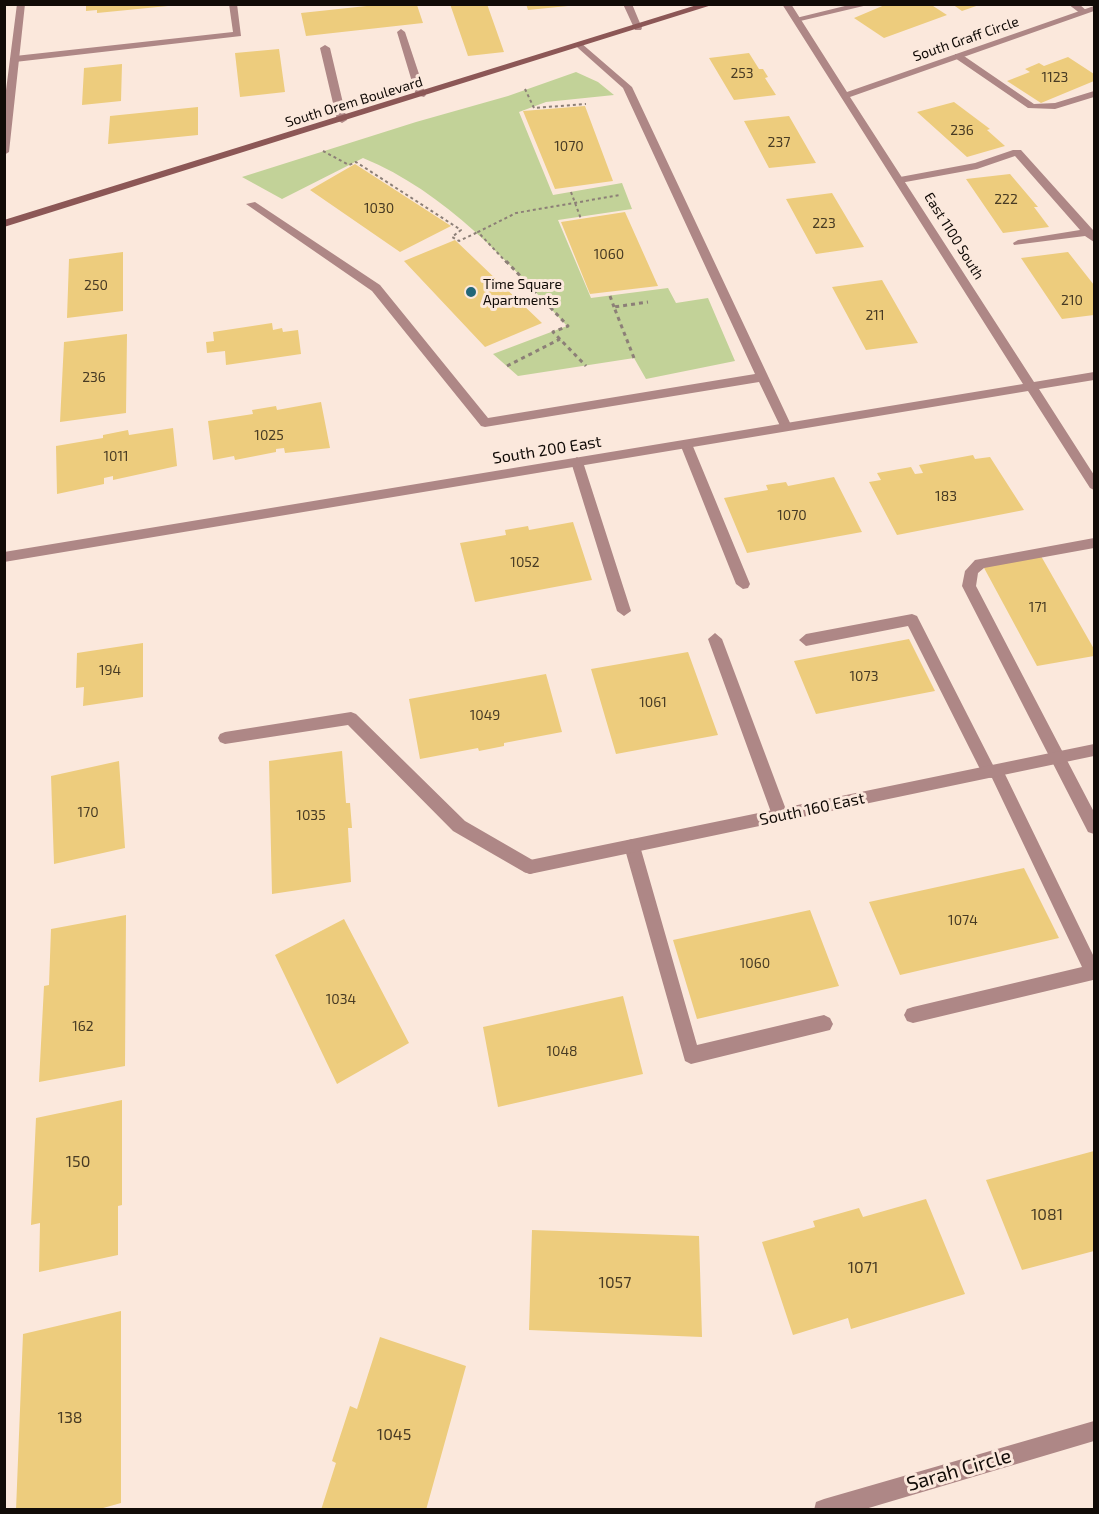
<!DOCTYPE html>
<style>
body{margin:0}
#map{position:relative;width:1099px;height:1514px;overflow:hidden;background:#fbe8dc;font-family:"Exo 2",sans-serif}
canvas{display:block}
.frame{position:absolute;inset:0;border:6px solid #110b07;pointer-events:none}
</style>
<div id="map">
<canvas width="1099" height="1514"></canvas>
<div class="frame"></div>
</div>
<script>
const context = document.querySelector('canvas').getContext('2d');
context.lineJoin = 'round';
function paint(path, color) { context.fillStyle = color; context.fill(path, 'evenodd'); }
function strokePath(path, color, width, dash) { context.strokeStyle = color; context.lineWidth = width; context.lineCap = dash ? 'butt' : 'round'; context.setLineDash(dash || []); context.stroke(path); }
function label(font, color, halo, rows, align = 'center') {
  context.font = font + ' "Exo 2",sans-serif'; context.lineWidth = 6; context.setLineDash([]); context.textBaseline = 'middle'; context.strokeStyle = halo; context.fillStyle = color; for (const [text, x, y, turn = 0] of rows) {
    context.save(); context.translate(x, y); context.rotate((+turn || 0) * Math.PI / 180); context.textAlign = isNaN(turn) ? turn : align; if (halo) context.strokeText(text, 0, 0); context.fillText(text, 0, 0); context.restore();
  }
}
paint(new Path2D(`
 M576,72l22,10 16,13 -68,7 -27,10 34,83 69,-12 10,26 -74,11 33,78 77,-10 8,15 32,-5 27,63 -89,18 -12,-21 -116,18 -25,-22 74,-28c-59,-64 -121,-134 -204,-168l-81,41 -40,-22 174,-55 92,-26z`), '#c2d298');
paint(new Path2D(`
 M86,4h82v2l-71,7v-3l-11,1z
 M450,4h37l17,48 -36,4z
 M526,4h42v2l-40,4z
 M887,4h43l17,11 -63,23 -30,-20z
 M952,4h27v1l-17,6z
 M376,5h41l6,18 -117,13 -5,-23z
 M279,49l6,43 -45,5 -5,-44z
 M749,53l10,16h4l5,8 -3,1 11,17 -42,5 -25,-42z
 M1068,57l26,17v7l-53,22 -34,-22 23,-9 -5,-3 14,-6 5,3z
 M122,64l-1,37 -39,4 2,-37z
 M954,102l36,27 -3,1 18,16 -38,11 -50,-45z
 M585,106l28,75 -58,8 -32,-78z
 M198,107v28l-90,9 2,-28z
 M789,116l27,47 -47,5 -25,-47z
 M355,164l96,62 -51,26 -90,-62z
 M1010,174l28,33h-4l15,20 -46,6 -37,-54z
 M832,193l32,54 -48,7 -30,-55z
 M625,212l33,74 -68,8 -29,-72z
 M455,240l87,83 -57,24 -81,-86z
 M123,252v59l-56,7 2,-59z
 M1068,252l26,33v30l-32,4 -41,-61z
 M882,280l36,63 -52,7 -34,-63z
 M272,323l1,7 9,-2 1,4 15,-2 3,24 -75,11 -1,-14 -18,2 -1,-11 8,-1 -1,-9z
 M127,334l-1,79 -66,9 4,-80z
 M321,402l9,46 -45,5 -1,-5 -8,1v3l-41,8 -1,-4 -21,4 -5,-39 45,-7 -1,-4 24,-4 1,4z
 M173,428l4,38 -64,14v-4l-9,2v6l-47,10 -1,-48 47,-8v-3l25,-5 1,5z
 M973,455l2,4 15,-2 34,53 -127,25 -28,-53 12,-2 -4,-7 34,-6 4,7 8,-1 -4,-8z
 M834,477l28,55 -115,21 -23,-55 44,-8 -2,-5 20,-3 2,4z
 M573,522l19,58 -117,22 -15,-59 46,-8 -1,-5 23,-4 1,4z
 M1041,556l53,93v7l-57,10 -54,-100z
 M909,639l26,52 -119,23 -22,-53z
 M143,643v54l-60,9 1,-19 -8,1 1,-35z
 M688,652l30,83 -102,19 -25,-85z
 M546,674l16,58 -58,11v3l-25,5 -1,-3 -58,11 -11,-60z
 M342,751l4,52h4l2,25h-4l3,54 -79,12 -3,-133z
 M119,761l6,87 -71,16 -3,-88z
 M1024,868l35,70 -159,37 -31,-73z
 M810,910l29,76 -142,33 -24,-79z
 M126,915l-1,151 -86,16 5,-96 5,-1 2,-56z
 M344,919l65,124 -72,41 -62,-129z
 M623,996l20,78 -145,33 -15,-80z
 M122,1100v105l-4,1v49l-79,17 1,-49 -9,2 5,-107z
 M1094,1151v100l-72,19 -36,-90z
 M926,1199l39,95 -114,35 -3,-11 -55,17 -31,-93 53,-15 -2,-6 46,-13 4,9z
 M532,1230l167,6 3,101 -173,-7z
 M121,1311v192l-25,7h-80l7,-176z
 M380,1337l86,29 -40,144h-105l15,-47 -4,-2 18,-55 7,3z`), '#edcc7d');
strokePath(new Path2D(`
 M525,89l9,19 52,-4
 M323,151l26,14 7,-3 105,68 -9,7 7,4 19,-9
 M571,192l10,27
 M507,263l-29,-31 38,-19 104,-18`), '#8c7f77', 2, [3, 3]);
strokePath(new Path2D(`
 M506,261l62,65 -15,6 33,34
 M610,296l4,11
 M634,358l-20,-51 34,-5
 M507,366l53,-27`), '#8c7f77', 3, [4, 4]);
paint(new Path2D(`
 M229,4h8l4,32 -226,26 -5,-3 5,-3 218,-24z
 M623,4h9l10,24 -1,2h-6z
 M853,4h19l-76,18 -4,-3z
 M1068,4h11l9,8 -7,2z
 M401,29l4,3 21,63 -2,2 -8,-2 -19,-63z
 M581,43l51,44 160,340 -2,3h-8l-23,-48 -274,45 -4,-1 -109,-135 -126,-87 9,-2 125,83 108,133 267,-44 -132,-286 -45,-40 -2,-2z
 M325,45l5,3 17,72 -5,3 -5,-3 -17,-72z
 M955,54h6l73,50 21,-1 39,-12v6l-39,12 -27,-1 -73,-50z
 M1013,150h8l72,80 1,12 -9,-6 -71,9 -1,-2 5,-3 62,-10 -65,-74 -38,13 -77,14 -5,-3 5,-3 75,-14z
 M686,440l6,4 58,140 -2,4 -5,1 -7,-5 -56,-140z
 M577,457l6,5 48,149 -7,5 -7,-5 -46,-149z
 M1094,538v10l-110,20 -6,5 -2,13 118,226v22l-6,-2 -126,-246 3,-15 10,-11z
 M912,614l5,2 76,149 8,1 93,191 -1,23 -180,43 -6,-2 -3,-6 3,-6 6,-2 169,-40 -90,-189 -8,-1 -76,-151 -102,20 -7,-6 7,-6z
 M715,633l7,6 66,176 -3,5 -5,2 -5,-2 -3,-5 -64,-176z
 M351,712l5,2 109,107 71,41 2,5 -2,5 -6,2 -6,-2 -71,-41 -105,-106 -123,19 -5,-2 -2,-4 2,-4 5,-2z
 M632,839l6,2 2,5 57,199 127,-30 6,3 3,6 -3,6 -139,34 -6,-3 -61,-215 2,-5z`), '#ae8786');
paint(new Path2D(`
 M17,4h8l-16,148 -5,3v-49z
 M782,4h9l56,88 247,-86v5l-244,86 184,285 60,-10v8l-55,9 55,86v15l-4,-2 -62,-97 -1024,171v-10l1019,-168z
 M1094,744v12l-564,118 -6,-2 -2,-5 2,-5 6,-2z
 M1094,1421v20l-232,69h-48l2,-8 8,-3z`), '#ae8786');
paint(new Path2D(`
 M700,4h15l-711,223v-7z`), '#8c5756');
for (const [x, y, r, color] of [
 [471,292,6,"#226678"]
]) { const dot = new Path2D(); dot.arc(x, y, r, 0, 2 * Math.PI); context.fillStyle = color; context.fill(dot); strokePath(dot, '#fbe8dc', 2); }
label('14px', '#110b07', '#fbe8dc', [
 ["South Graff Circle",966,39,-19],
 ["South Orem Boulevard",354,102,-17],
 ["East 1100 South",954,236,58]
]);
label('14px', '#483b24', null, [
 ["253",742,73],
 ["1123",1055,77],
 ["236",962,130],
 ["237",779,142],
 ["1070",569,146],
 ["222",1006,199],
 ["1030",379,208],
 ["223",824,223],
 ["1060",609,254],
 ["250",96,285],
 ["210",1072,300],
 ["211",875,315],
 ["236",94,377],
 ["1025",269,435],
 ["1011",116,456],
 ["183",946,496],
 ["1070",792,515],
 ["1052",525,562],
 ["171",1038,607],
 ["194",110,670],
 ["1073",864,676],
 ["1061",653,702],
 ["1049",485,715],
 ["170",88,812],
 ["1035",311,815],
 ["1074",963,920],
 ["1060",755,963],
 ["1034",341,999],
 ["162",83,1026],
 ["1048",562,1051]
]);
label('14px', '#110b07', '#fbe8dc', [
 ["Time Square",483,284],
 ["Apartments",483,300]
], 'left');
label('16px', '#110b07', '#fbe8dc', [
 ["South 200 East",547,450,-9],
 ["South 160 East",812,809,-12]
]);
label('16px', '#483b24', null, [
 ["150",78,1162],
 ["1081",1047,1215],
 ["1071",863,1268],
 ["1057",615,1283],
 ["138",70,1418],
 ["1045",394,1435]
]);
label('20px', '#110b07', '#fbe8dc', [
 ["Sarah Circle",959,1470,-16]
]);
</script>
